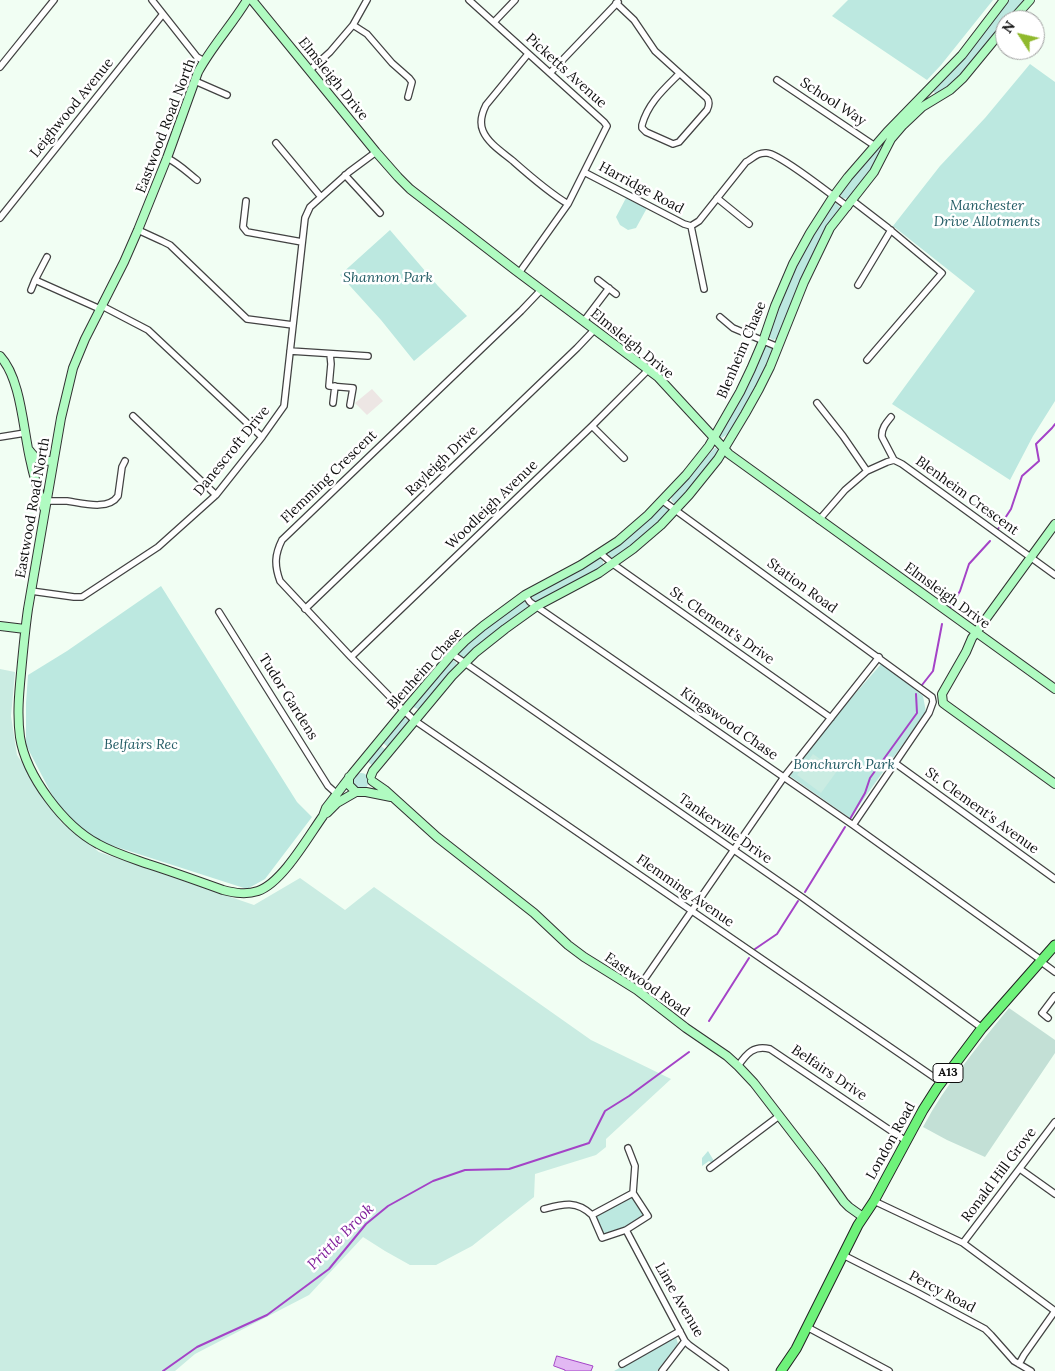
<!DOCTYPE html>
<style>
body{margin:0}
#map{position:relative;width:1055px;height:1371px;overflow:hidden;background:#f1fef3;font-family:Lora,serif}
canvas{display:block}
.north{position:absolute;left:995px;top:10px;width:50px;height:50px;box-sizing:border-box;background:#fff;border:1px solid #9f9f9f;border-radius:50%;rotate:305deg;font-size:14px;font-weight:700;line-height:20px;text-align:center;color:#0f0f0f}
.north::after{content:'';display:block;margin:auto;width:18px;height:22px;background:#90b92d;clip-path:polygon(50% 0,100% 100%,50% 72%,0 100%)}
</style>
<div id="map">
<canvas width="1055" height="1371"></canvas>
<div class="north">N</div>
</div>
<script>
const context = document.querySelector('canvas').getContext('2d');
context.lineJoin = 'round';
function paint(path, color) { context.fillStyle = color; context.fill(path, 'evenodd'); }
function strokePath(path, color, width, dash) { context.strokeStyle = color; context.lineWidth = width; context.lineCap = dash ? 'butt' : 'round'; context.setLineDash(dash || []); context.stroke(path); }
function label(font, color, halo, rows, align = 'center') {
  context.font = font + ' Lora,serif'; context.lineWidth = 5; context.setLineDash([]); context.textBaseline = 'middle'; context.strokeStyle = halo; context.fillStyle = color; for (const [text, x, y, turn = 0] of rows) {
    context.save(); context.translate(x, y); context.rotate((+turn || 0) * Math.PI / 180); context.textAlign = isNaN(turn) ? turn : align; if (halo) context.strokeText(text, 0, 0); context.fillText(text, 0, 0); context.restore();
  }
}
paint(new Path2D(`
 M372,389l11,12 -16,14 -12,-12z`), '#ede6e4');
paint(new Path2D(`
 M848,0h145l-52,65 -14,15 -95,-64z
 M1008,0h18l-18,20h-3v3l-47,57 -21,15 -5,-5 40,-43z
 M1030,64l25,18v319l-22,35 -23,44 -118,-76 83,-113 -82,-65 47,-60 45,-48z
 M885,138l3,1 -15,29 -24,31 -7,-1 -2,-5z
 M626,198l21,10 -11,20 -8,2 -8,-5 -4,-8z
 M836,203l4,4 -1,4 -12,15 -8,14 -21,46 -20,52 -5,2 -4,-3 12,-39 17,-35 15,-31 19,-28z
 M390,230l48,56 29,30 -53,45 -33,-41 -41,-45z
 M767,345l6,4c-8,18 -35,85 -52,89l-2,-1 2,-4c11,-20 22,-39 32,-60 4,-8 6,-22 14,-28z
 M715,448h1l3,4 -17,24 -24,27 -3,1 -4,-4 2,-5 30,-35z
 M662,506l5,1 2,5c-15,16 -36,36 -56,46l-4,-2 -1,-3z
 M597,558h3l3,3v5l-2,2 -63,34 -5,-2 -1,-2 3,-6z
 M161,586l136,216 15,15 -47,62 -18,10 -149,-48 -36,-27 -36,-69v-42l2,-28 39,-24z
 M523,601l4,2 1,3 -2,4 -60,48h-4l-2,-2v-6l12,-11z
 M451,660l5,2 1,4 -37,44 -9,-4z
 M882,663l41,33 3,16 -76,106 -60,-42 43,-57z
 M403,717l5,3 1,4 -20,24 -7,-6z
 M380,745l7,6 -13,16 -7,-6z
 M353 781a8 8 0 1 1 16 0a8 8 0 1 1-16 0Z
 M708,1151l6,10 -2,2 -3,-2 -7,5v-8z
 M632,1195l13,20 -21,13 -21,7 -8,-19z
 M676,1337l2,7 -21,27h-43z`), '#bce8e0');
paint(new Path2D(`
 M1009,1008l46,32v13l-70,104 -38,-17 -24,-13c23,-43 55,-81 86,-119z`), '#c3e0d6');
paint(new Path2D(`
 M0,669l15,3 -4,44 6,39 44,67 38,30 155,53 46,-27 45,32 29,-23 217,153 80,39 -65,60v8l-10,8 -61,19 -1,23 -62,49 -36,19h-26l-25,-14 -22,-14 -54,58 -114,59 -20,17h-175z
 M813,754l24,17 -16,22 -24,-18z`), '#caece2');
const water = new Path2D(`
 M557,1356l36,10 -2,5h-26v-1l-11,-4z`);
paint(water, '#e2b8f3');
strokePath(water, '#a443c7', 1);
strokePath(new Path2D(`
 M998,529l13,-20 11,-33 17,-15 -3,-17 16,-16 3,-4
 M950,608l10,-17 9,-27 21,-23
 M922,685l11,-14 9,-47
 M850,819l15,-26 5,-15 47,-65 -1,-19
 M805,892l40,-65
 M755,949l22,-15 21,-33
 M709,1021l40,-63
 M163,1371l34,-24 70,-32 62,-46 37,-45 22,-18 45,-25 32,-11 44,-1 80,-26 16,-32 24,-15 60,-44`), '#a443c7', 2);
const street = new Path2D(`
 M152,0l45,57 7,4
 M469,0l135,122 3,4 -39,78 -49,69
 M616,3l18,17 21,31 52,47c3,4 2,8 0,12l-28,32 -6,2 -27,-12 -4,-4v-3c6,-22 22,-36 37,-51
 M494,22l21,-22
 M353,25l14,9 25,29 17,15 3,4 -4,15
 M528,54l-42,51c-4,8 -7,17 -3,26 5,12 19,21 30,30 17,15 35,31 55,43
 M0,67l54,-67
 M310,70l20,-18 23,-27 14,-25
 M550,73l68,-71
 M777,80l98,66
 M195,81l32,14
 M276,143l45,54
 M167,158c11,5 20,14 30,22
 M584,172l100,52 7,2 8,-5 47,-59c7,-4 12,-10 21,-9 13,1 66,43 81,54
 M345,175l35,38
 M717,198l32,26
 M246,201l-3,26 4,5 55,10
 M853,201l35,27 54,45 -75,87
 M0,218l163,-204
 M691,226l13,63
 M138,230l24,11 8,4 77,74 46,6
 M47,257l-12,23 65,29
 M598,280l18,14
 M858,285l33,-55
 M31,290l4,-10
 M541,290l-20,21 -239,229c-7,14 -8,25 -2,41l71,76 48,49 15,14 527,362
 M102,306l46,24 114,107
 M720,317l13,11 45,19
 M584,321l25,-33
 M290,351l78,5
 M330,354l1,10 -2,22 24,2 -3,17
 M333,403l2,-17
 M817,403l26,33 24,35
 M133,416l83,79
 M891,417c-5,6 -10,12 -9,20l12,23
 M592,426l32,32
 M0,437l25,-4
 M47,501c6,0 13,0 20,0 15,2 41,10 51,-5l4,-29 3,-6
 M663,501l269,196 1,5 -4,11 -76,112
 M819,520l26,-30 22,-19 20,-9 7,-2 8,4 153,111
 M600,553l13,11 218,154
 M31,591l43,6h8l76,-50 58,-52 46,-58 22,-31 21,-188 5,-11 39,-35 27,-20
 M525,595l5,7 323,223 188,135
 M305,609l272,-261 18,-19
 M219,612l109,174 9,8
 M452,654l351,244 179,130
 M351,657l241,-231 56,-56
 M895,763l160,116
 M1040,961l15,11
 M637,990l147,-213 95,-120
 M1048,1018l-6,-5 1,-1 12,-16
 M738,1066c9,-13 16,-21 32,-17l136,92
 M628,1148l7,18 -2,27
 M710,1168l69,-52
 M1020,1169l35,25
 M633,1193l15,23 -22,14 -24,8 -10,-23z
 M874,1201l89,42 92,68
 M544,1209c19,-5 32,-9 48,6
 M626,1230l59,111 4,4 36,26
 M963,1243l92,-121
 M843,1255l75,38 67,36 6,6 23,26 17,10
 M807,1327l82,44
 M622,1364l58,-33
 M1019,1364l5,-9 31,-44
 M662,1371l23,-30`);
const secondary = new Path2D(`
 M247,0c-15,25 -35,46 -49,72l-31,86 -29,72 -14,32 -39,77 -12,29 -12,50 -33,191c-3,21 -5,42 -7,64 -2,21 -4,42 -1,64 6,39 44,89 78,107 16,9 33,14 50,20 25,8 50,17 75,26 12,3 23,5 35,1 24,-8 50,-54 65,-75l3,-8 26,-34 56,-68 44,-52 13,-13 18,-15 42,-31 56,-30 37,-24 30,-26 38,-40 23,-29 31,-54 11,-23 12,-28 12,-35 18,-42 17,-31 23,-36 15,-20 39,-45 75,-77 42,-55
 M252,0l124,152 22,25 12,12 105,81 143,107 71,77 326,235
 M1012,20l18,-20
 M0,356c22,24 23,76 31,107 3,15 8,30 13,45
 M29,450c9,12 11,10 24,11
 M1055,524l-83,114 -6,14 -24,42 1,9 4,3 108,78
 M0,626l25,3
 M371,776l2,-5 79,-95 24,-24 29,-23 32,-23 62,-33 34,-24 28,-24 28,-30 29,-36 27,-45 14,-25 11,-22 34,-85 26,-54 44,-56 17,-33 12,-14 19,-18 28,-17 13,-12 42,-51
 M349,777v8l7,7h10l25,5
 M372,781l13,9 52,47 97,76 34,32 16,12 53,33 49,38 41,28 11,10 16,17 67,87 23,32 5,5 14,10
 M327,813l10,-10 19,-11`);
const primary = new Path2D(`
 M781,1371l15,-22 62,-124 16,-24 49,-91 14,-22 45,-60 73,-83`);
strokePath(street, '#424242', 8);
strokePath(secondary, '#313131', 10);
strokePath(primary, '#202020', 11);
strokePath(street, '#fff', 5.5);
strokePath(secondary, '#b0fbc1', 8);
strokePath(primary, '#6ef27a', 9);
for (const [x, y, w] of [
 [948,1073,30]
]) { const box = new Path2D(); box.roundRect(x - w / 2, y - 9.5, w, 19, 4); context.fillStyle = '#fff'; context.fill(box); strokePath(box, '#0f0f0f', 1); }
label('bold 12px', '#0f0f0f', null, [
 ["A13",948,1073]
]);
label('14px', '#0f0f0f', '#fff', [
 ["Picketts Avenue",566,71,42],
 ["Elmsleigh Drive",333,79,51],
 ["School Way",833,102,33],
 ["Leighwood Avenue",72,108,-51],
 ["Eastwood Road North",166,126,-69],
 ["Harridge Road",641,188,28],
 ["Elmsleigh Drive",632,344,39],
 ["Blenheim Chase",742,350,-67],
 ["Danescroft Drive",232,451,-51],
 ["Rayleigh Drive",442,461,-44],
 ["Flemming Crescent",329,477,-44],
 ["Blenheim Crescent",967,496,36],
 ["Woodleigh Avenue",492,505,-44],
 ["Eastwood Road North",33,508,-80],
 ["Station Road",802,586,36],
 ["Elmsleigh Drive",947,596,36],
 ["St. Clement's Drive",722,626,35],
 ["Blenheim Chase",425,669,-48],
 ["Tudor Gardens",288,697,58],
 ["Kingswood Chase",729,724,35],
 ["St. Clement's Avenue",982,811,36],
 ["Tankerville Drive",725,829,35],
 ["Flemming Avenue",685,891,35],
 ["Eastwood Road",647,985,35],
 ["Belfairs Drive",829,1073,34],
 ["London Road",891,1141,-61],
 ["Ronald Hill Grove",999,1175,-53],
 ["Percy Road",942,1292,28],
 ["Lime Avenue",679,1300,60]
]);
label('italic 14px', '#225b64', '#fff', [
 ["Manchester",987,206],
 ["Drive Allotments",987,222],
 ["Shannon Park",388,278],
 ["Belfairs Rec",141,745],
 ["Bonchurch Park",844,765]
]);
label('italic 15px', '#7f1d9b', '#fff', [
 ["Prittle Brook",341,1237,-45]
]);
</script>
